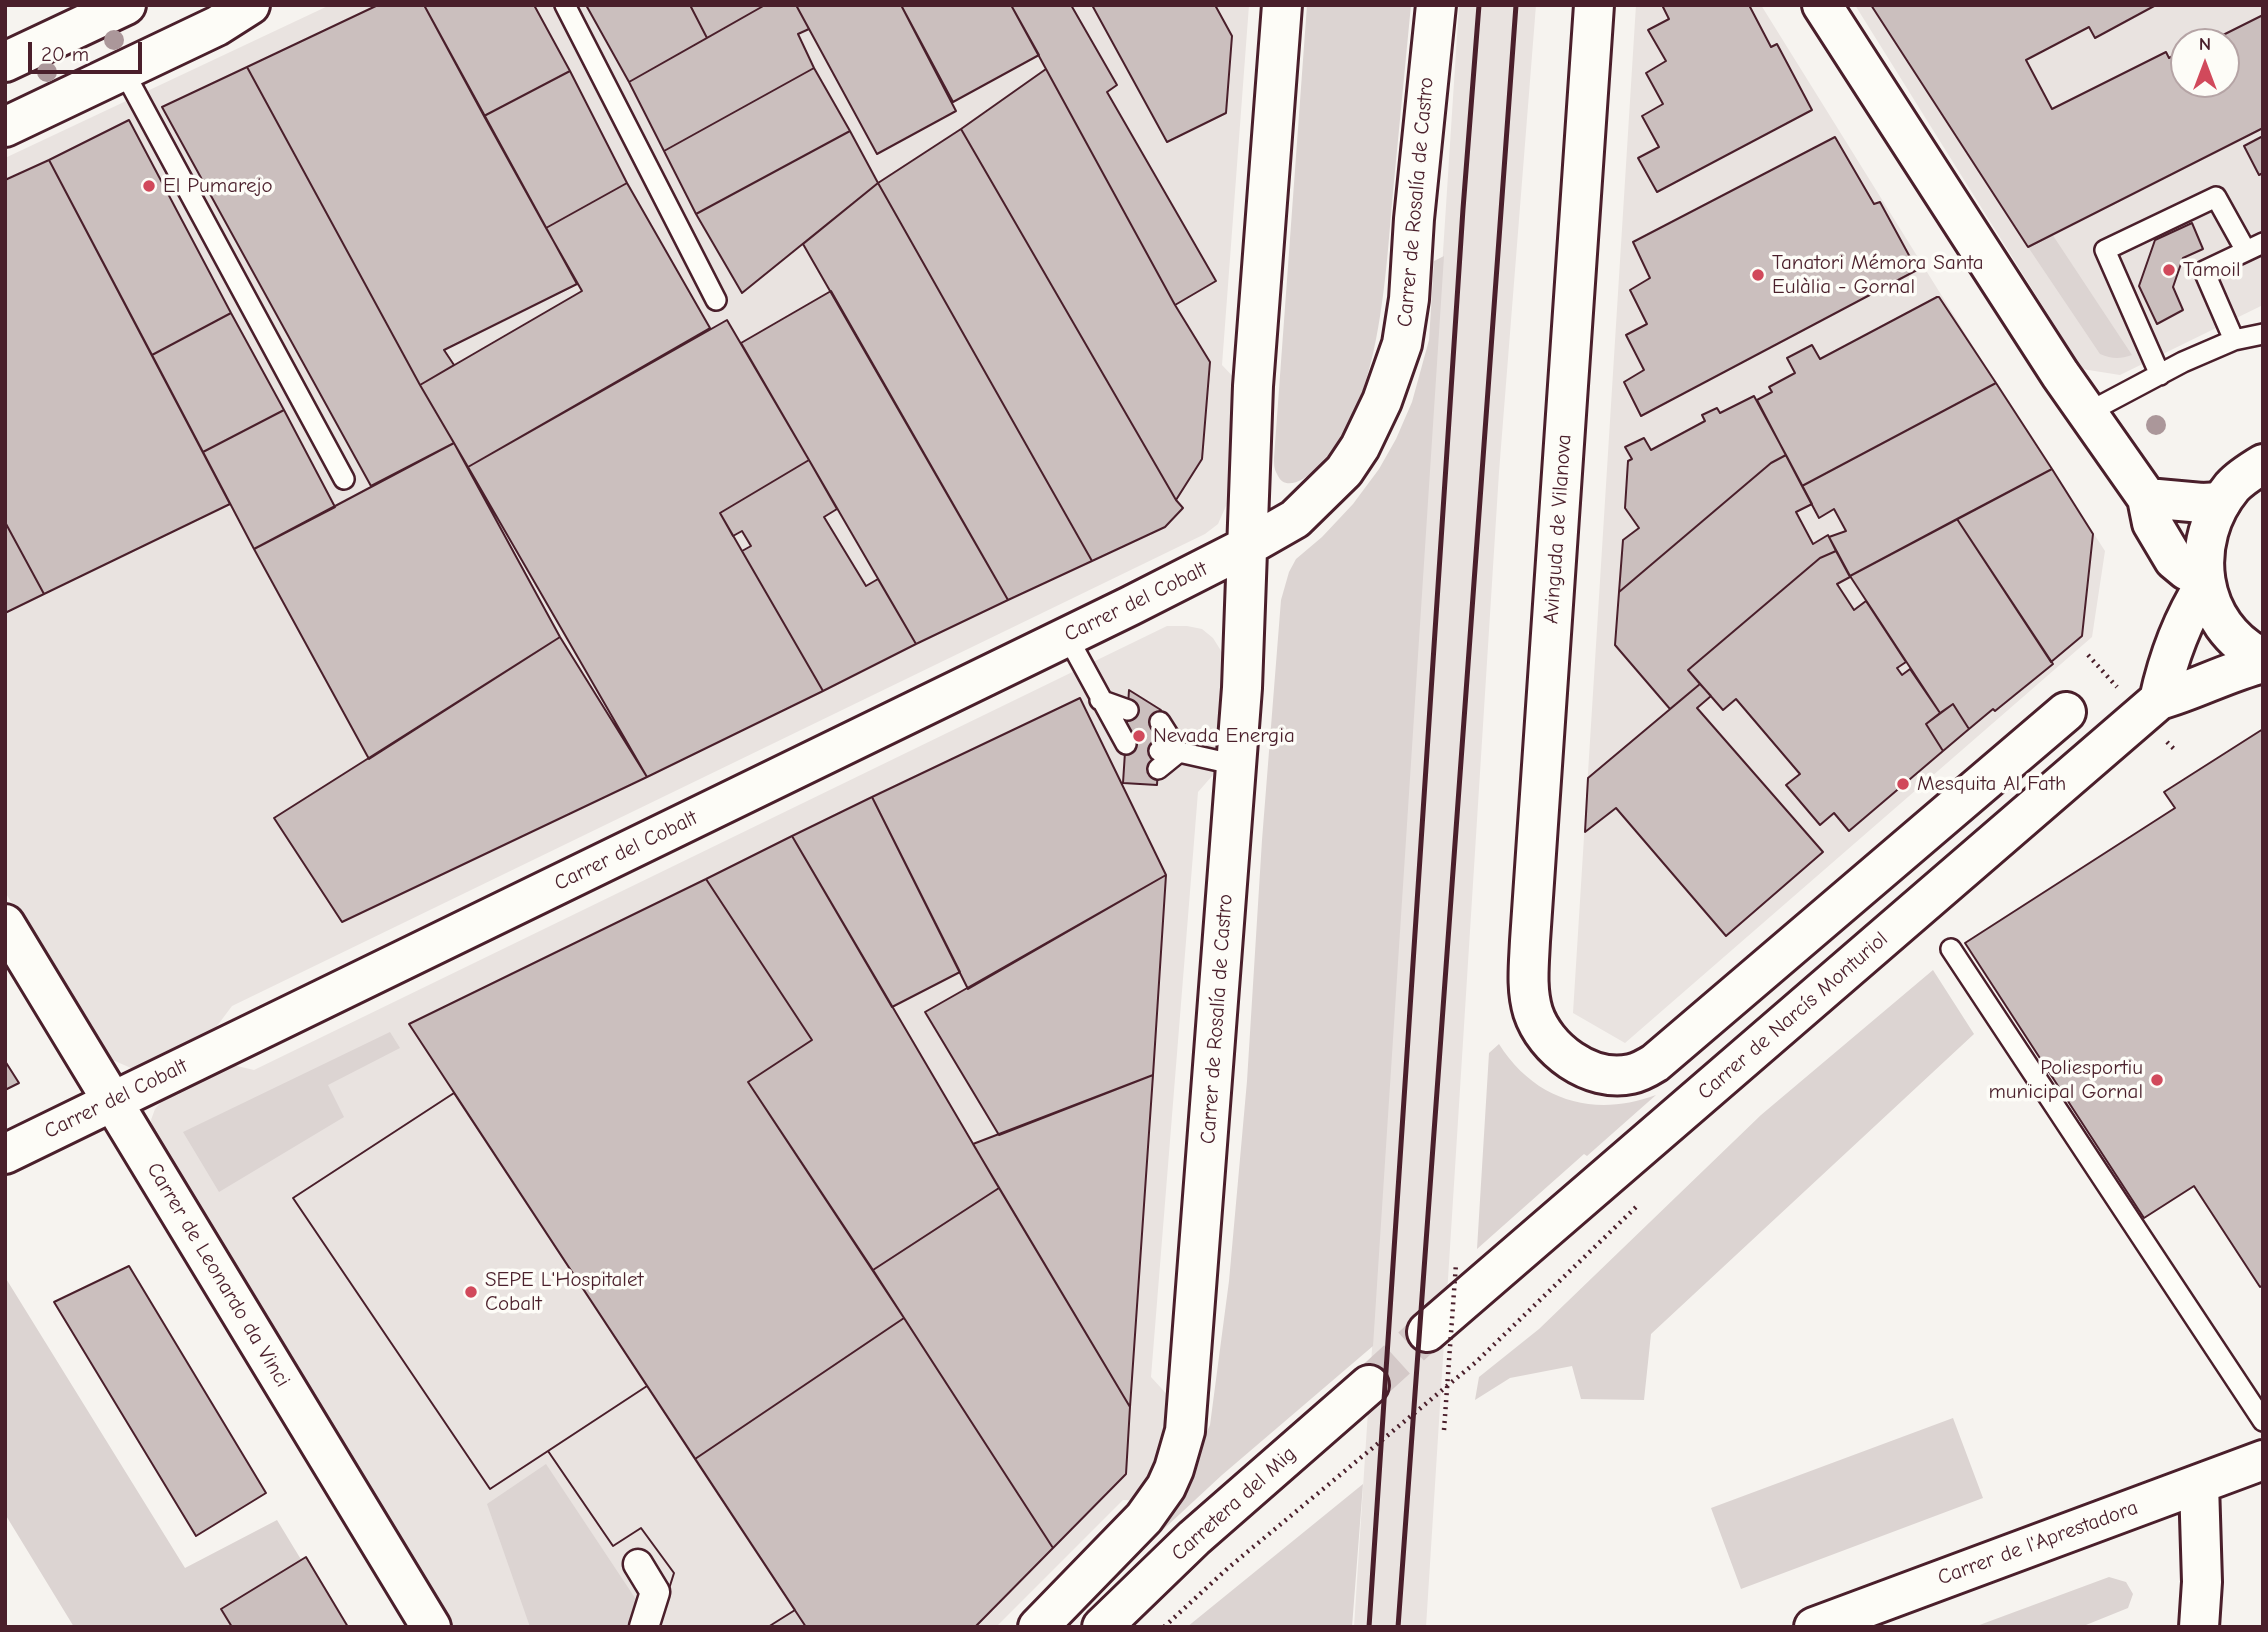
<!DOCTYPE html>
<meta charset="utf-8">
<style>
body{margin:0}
#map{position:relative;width:2268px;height:1632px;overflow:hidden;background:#f6f3ef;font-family:"Comic Neue",sans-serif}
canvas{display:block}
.frame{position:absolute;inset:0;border:7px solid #4a1f2b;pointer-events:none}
.north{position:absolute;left:2170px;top:28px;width:70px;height:70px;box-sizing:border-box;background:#fdfcf7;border:2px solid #b5a4a5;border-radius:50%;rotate:0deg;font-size:19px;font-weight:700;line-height:28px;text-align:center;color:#4a1f2b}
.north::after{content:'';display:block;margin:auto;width:24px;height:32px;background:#d1495b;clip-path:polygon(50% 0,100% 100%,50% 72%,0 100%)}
.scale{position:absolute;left:28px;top:42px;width:114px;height:32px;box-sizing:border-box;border:4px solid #4a1f2b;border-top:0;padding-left:9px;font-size:21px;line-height:24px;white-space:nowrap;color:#4a1f2b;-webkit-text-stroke:5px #fdfcf7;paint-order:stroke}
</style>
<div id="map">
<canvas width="2268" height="1632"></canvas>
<div class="frame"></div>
<div class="north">N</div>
<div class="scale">20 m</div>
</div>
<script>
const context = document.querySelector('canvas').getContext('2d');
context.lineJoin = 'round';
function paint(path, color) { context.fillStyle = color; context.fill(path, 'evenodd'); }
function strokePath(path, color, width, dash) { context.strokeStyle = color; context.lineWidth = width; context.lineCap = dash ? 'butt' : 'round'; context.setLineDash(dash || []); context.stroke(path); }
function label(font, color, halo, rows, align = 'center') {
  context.font = font + ' "Comic Neue",sans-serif'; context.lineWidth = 7; context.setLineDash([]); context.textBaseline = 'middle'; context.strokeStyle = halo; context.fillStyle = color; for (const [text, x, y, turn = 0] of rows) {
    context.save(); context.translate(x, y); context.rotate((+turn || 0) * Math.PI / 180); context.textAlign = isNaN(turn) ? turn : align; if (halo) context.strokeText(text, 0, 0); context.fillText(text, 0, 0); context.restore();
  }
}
paint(new Path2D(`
 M330,5h919l-27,360 19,20 -6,92 -6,22 -11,25 -13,10 -973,472 -21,28 -68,32 -12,2 -23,-10 -7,-9 -96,-157v-734z
 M1459,5h77l-37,467 -73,1155h-72z
 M1636,5h125l235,378 109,168 -13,86 -467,406 -52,-30z
 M1855,5h408v300l-143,70 -38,-6zM2184,42h42v42h-42z
 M1167,626h20l15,3 11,9 10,16 4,19 -7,94 -22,25 -47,585 22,24 -4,32 -24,68 -22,-1 -127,127h-546l-297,-490 -2,-17 4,-11 9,-10 69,-34 21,5z`), '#e9e3e0');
paint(new Path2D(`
 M1307,5h104c-6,62 -12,125 -18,187 -8,84 -12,237 -90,287 -11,6 -21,7 -26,-5 -3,-5 -3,-10 -3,-16z
 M2052,234l80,121c-12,4 -20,4 -32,-1l-72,-107z
 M1444,256l-71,1090 -151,129 -123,114 86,-111 25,-53 19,-144 18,-200 15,-241 19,-240 8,-28 7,-13 26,-22 31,-33 26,-35 17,-30 16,-37 17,-62 5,-79z
 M1933,970l41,64 -323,300 -7,66 -63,-1 -9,-33 -62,12 -35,22 4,-23 60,-48 222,-214z
 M390,1032l10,16 -72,37 16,32 -125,75 -36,-60z
 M1499,1044c36,57 95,74 157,51l-69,61 -3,-2 -107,95 12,-196z
 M5,1277l180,291 92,-48 65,107h-268l-69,-113z
 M1953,1418l30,80 -242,91 -30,-81z
 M546,1464l97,146 -6,17h-107l-43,-123z
 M1363,1484l-11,143h-165z
 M2109,1577l17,5 7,12 -5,14 -47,19h-107z
 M795,1610l11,17h-38z`), '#dcd4d2');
const building = new Path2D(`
 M378,5h46l153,279 -133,66 10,15 -34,20 -173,-318z
 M424,5h110l36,66 -86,45z
 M586,5h104l17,33 -78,44z
 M690,5h75l-58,33z
 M765,5h31l13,24 -11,5 16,34 -150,83 -35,-69z
 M796,5h105l55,106 -79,43z
 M901,5h110l28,50 -86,47z
 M1011,5h60l46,80 -10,7 109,189 -41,24z
 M1092,5h123l17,31 -6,77 -59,29z
 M1662,5h87l22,42 6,-3 35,66 -155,82 -19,-34 21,-11 -17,-31 21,-12 -17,-31 20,-12 -18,-31 21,-11z
 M1871,5h285l-61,33 -6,-11 -63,33 26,49 114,-57 3,6 15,-8v34h42v-42h-17l54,-27v113l-235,119z
 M247,67l173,318 34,58 -83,43 -209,-379z
 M814,68l36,63 -154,83 -32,-63z
 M1046,69l129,236 35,57 -8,97 -26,41 -215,-371z
 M570,71l57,112 -81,45 -62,-112z
 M129,120l102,193 -79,42 -103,-195z
 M961,129l215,371 7,8 -18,19 -73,34 -214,-378z
 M850,131l28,52 -136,110 -46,-79z
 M2263,136v37l-4,2 -15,-29z
 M1835,137l39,67 6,-2 37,68 -276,146 -17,-34 20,-12 -18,-35 21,-11 -17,-34 20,-12 -17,-36z
 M49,160l181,344 -186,90 -39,-72v-342z
 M627,183l83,145 -242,139 -48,-82 162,-94 -36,-63z
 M878,183l214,378 -84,39 -205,-356z
 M2192,223l11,26 -20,9 -10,29 10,23 -26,14 -18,-38 16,-46z
 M831,291l177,309 -92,44 -175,-301z
 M1937,297h2l57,86 -194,103 -45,-86 15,-8 -3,-5 26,-14 -8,-15 25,-13 8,14z
 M231,313l53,97 -81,42 -51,-97z
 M727,320l82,140 -89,53 103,178 -176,86 -179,-310z
 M1996,383l56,86 -202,107 -21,-39 17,-6 -12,-22 -15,9 -17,-32z
 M1754,396l32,59 -15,8 -152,129 4,-52 16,-12 -14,-20 3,-47 4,-2 -7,-12 19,-9 7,12 54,-29 -3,-6 15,-7 3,5z
 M284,410l51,97 -81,42 -51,-97z
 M454,443l106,194 -191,122 -115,-210z
 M1786,455l26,49 -16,8 17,32 15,-9 8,16 -16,7 -132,112 12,14 -30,25 -55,-64 4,-53 152,-129z
 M809,460l28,49 -13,8 42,69 12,-7 38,65 -93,47 -81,-140 9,-5 -9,-15 -9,5 -13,-23z
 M2052,469l41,65 -11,102 -31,26 -94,-143z
 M1957,519l96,145 -58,47 -2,-2 -24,20 -16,-25 -13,9 -90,-137z
 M5,522l39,72 -39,19z
 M1836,551l14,26 -13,7 17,26 12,-9 40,61 -9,6 5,7 8,-6 30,44 -14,11 17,27 -94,80 -15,-18 -14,12 -34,-40 14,-11 -64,-75 -13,11 -35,-40 132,-112z
 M560,637l87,140 -305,145 -68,-104z
 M1700,684l11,12 -14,12 126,144 -97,84 -110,-128 -31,24 3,-54z
 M1129,690l32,20 -4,75 -34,-2z
 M1080,698l86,177 -198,114 -96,-192z
 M1953,704l16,25 -26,22 -17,-27z
 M2263,729v556l-3,2 -66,-101 -50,32 -179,-275 210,-135 -11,-16z
 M872,797l88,175 -68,35 -100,-171z
 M792,836l207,352 -126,82 -125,-188 64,-42 -106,-161z
 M1166,875l-13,200 -154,60 -74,-123z
 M706,879l106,161 -64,42 156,236 -209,141 -286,-435z
 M5,1061l14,22 -14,7z
 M1153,1075l-23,332 -157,-263z
 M454,1093l193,293 -157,103 -197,-291z
 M454,1093l341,517 -27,17h-111l17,-54 -33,-45 -28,18 -65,-95 -58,38 -197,-291z
 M999,1188l131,219 -4,67 -73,74 -180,-278z
 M129,1266l137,227 -70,43 -142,-234z
 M904,1318l149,230 -78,79h-169l-111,-168z
 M647,1386l148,224 -27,17h-111l17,-54 -33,-45 -28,18 -65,-95z
 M306,1557l42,70h-116l-11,-18z`);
paint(building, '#cbbfbe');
strokePath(building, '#4a1f2b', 2);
strokePath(new Path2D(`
 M1369,1385l58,-53`), '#d4c9c8', 38, [38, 19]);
const service = new Path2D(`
 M565,5l151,295
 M123,70l221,409
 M2234,340l-30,-69 59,-28
 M2160,375l-55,-125 111,-53 30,54
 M2087,413l96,-51 51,-22 29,-6
 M1067,636l59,108
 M1100,700l28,10
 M1160,722l19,30
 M1159,751l20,1 58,13
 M1158,769l21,-17
 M1951,949l312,472`);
const pedestrian = new Path2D(`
 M638,1564l17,28 -11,35`);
const minor = new Path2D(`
 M1594,5l-64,936c-1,23 -4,48 3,71 12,37 57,71 98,62 9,-2 16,-6 24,-11l411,-351
 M1822,5l238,369 87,124 5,25 22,37 12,10 18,9
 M2147,498l55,5 19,-1
 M5,924l426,703
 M5,1154l1125,-548 116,-59 49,-28 49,-48 16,-24 22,-46 20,-57 7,-45 5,-80 22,-214
 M2199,1484l3,98 -3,45
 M1038,1627l106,-109 22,-31 8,-18 11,-38 57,-743 11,-302 29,-381
 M1814,1627l449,-167`);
const tertiary = new Path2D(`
 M2263,464c-10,6 -23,14 -31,23 -45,54 -36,138 31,171
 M2159,700c9,-42 23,-80 46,-116
 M1427,1332l732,-632c36,-10 68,-28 104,-37
 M1102,1627l92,-89 175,-153`);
const secondary = new Path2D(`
 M5,62l121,-57
 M5,127l212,-101 33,-21`);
strokePath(service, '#4a1f2b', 24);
strokePath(pedestrian, '#4a1f2b', 33);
strokePath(minor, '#4a1f2b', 44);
strokePath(tertiary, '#4a1f2b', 44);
strokePath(secondary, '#4a1f2b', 44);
strokePath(new Path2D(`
 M2088,655l29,32
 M2167,742l9,9
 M1164,1627l64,-59 248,-206 160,-155`), '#4a1f2b', 4.5, [2, 5]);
strokePath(service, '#fdfcf7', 19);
strokePath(pedestrian, '#fdfcf7', 28);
strokePath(minor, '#fdfcf7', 38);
strokePath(tertiary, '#fdfcf7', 38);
strokePath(secondary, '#fdfcf7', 38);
strokePath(new Path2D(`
 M1369,1627l94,-1418 16,-204
 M1398,1627l118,-1622`), '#4a1f2b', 5);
strokePath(new Path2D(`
 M1444,1430l12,-166`), '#4a1f2b', 4.5, [2, 5]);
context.fillStyle = '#ab979a';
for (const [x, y] of [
 [114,40],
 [47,72],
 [2156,425]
]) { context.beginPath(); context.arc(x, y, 10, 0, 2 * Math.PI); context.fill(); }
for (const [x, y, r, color] of [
 [149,186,7,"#d1495b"],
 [2169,270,7,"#d1495b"],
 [1758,275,7,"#d1495b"],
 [1139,736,7,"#d1495b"],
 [1903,784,7,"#d1495b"],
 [2157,1080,7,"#d1495b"],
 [471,1292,7,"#d1495b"]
]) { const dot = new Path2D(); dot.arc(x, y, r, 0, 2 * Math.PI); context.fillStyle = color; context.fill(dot); strokePath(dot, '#fdfcf7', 2.5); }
label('21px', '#4a1f2b', '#fdfcf7', [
 ["El Pumarejo",163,186],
 ["Tanatori Mémora Santa",1772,263],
 ["Eulàlia - Gornal",1772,287],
 ["Tamoil",2183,270],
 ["Nevada Energia",1153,736],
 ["Mesquita Al Fath",1917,784],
 ["Poliesportiu",2143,1068,"right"],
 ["municipal Gornal",2143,1092,"right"],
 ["SEPE L'Hospitalet",485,1280],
 ["Cobalt",485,1304]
], 'left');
label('21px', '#4a1f2b', '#fdfcf7', [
 ["Carrer de Rosalía de Castro",1416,202,-85],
 ["Avinguda de Vilanova",1558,529,-86],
 ["Carrer del Cobalt",1136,602,-26],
 ["Carrer del Cobalt",626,851,-26],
 ["Carrer de Narcís Monturiol",1793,1016,-41],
 ["Carrer de Rosalía de Castro",1217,1019,-86],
 ["Carrer del Cobalt",116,1099,-26],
 ["Carrer de Leonardo da Vinci",218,1275,59],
 ["Carretera del Mig",1234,1504,-42],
 ["Carrer de l'Aprestadora",2038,1543,-20]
]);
</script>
